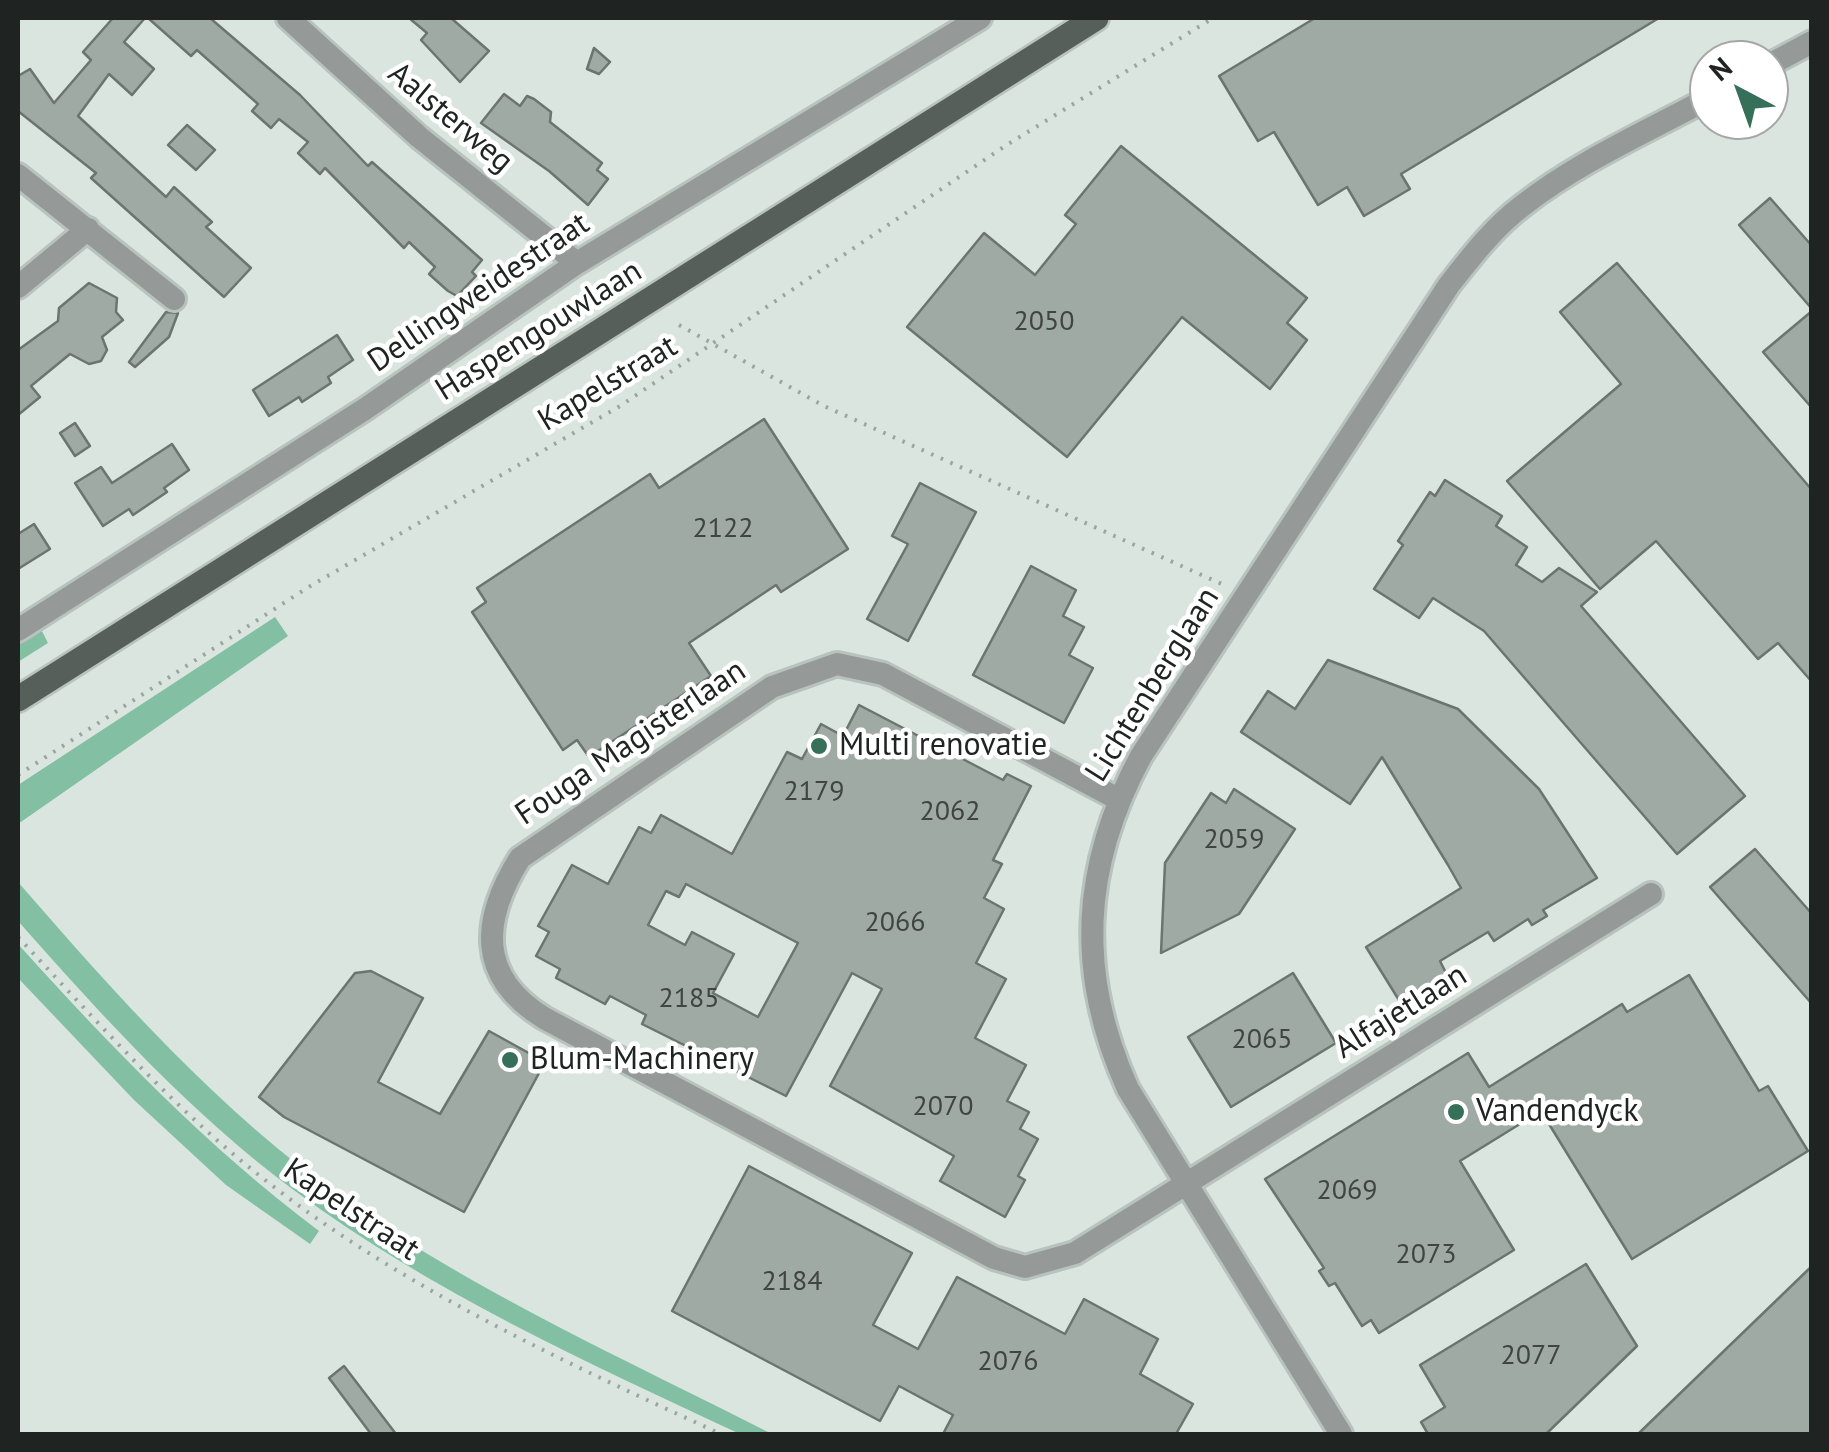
<!DOCTYPE html>
<style>
body{margin:0}
#map{position:relative;width:1829px;height:1452px;overflow:hidden;background:#dae5e0;font-family:"PT Sans",sans-serif}
canvas{display:block}
.frame{position:absolute;inset:0;border:20px solid #1f2321;pointer-events:none}
.north{position:absolute;left:1689px;top:40px;width:100px;height:100px;box-sizing:border-box;background:#fff;border:2px solid #a5a7a6;border-radius:50%;rotate:319deg;font-size:28px;font-weight:700;line-height:40px;text-align:center;color:#1f2321}
.north::after{content:'';display:block;margin:auto;width:35px;height:45px;background:#377058;clip-path:polygon(50% 0,100% 100%,50% 72%,0 100%)}
</style>
<div id="map">
<canvas width="1829" height="1452"></canvas>
<div class="frame"></div>
<div class="north">N</div>
</div>
<script>
const context = document.querySelector('canvas').getContext('2d');
context.lineJoin = 'round';
function paint(path, color) { context.fillStyle = color; context.fill(path, 'evenodd'); }
function strokePath(path, color, width, dash) { context.strokeStyle = color; context.lineWidth = width; context.lineCap = dash ? 'butt' : 'round'; context.setLineDash(dash || []); context.stroke(path); }
function label(font, color, halo, rows, align = 'center') {
  context.font = font + ' "PT Sans",sans-serif'; context.lineWidth = 9; context.setLineDash([]); context.textBaseline = 'middle'; context.strokeStyle = halo; context.fillStyle = color; for (const [text, x, y, turn = 0] of rows) {
    context.save(); context.translate(x, y); context.rotate((+turn || 0) * Math.PI / 180); context.textAlign = isNaN(turn) ? turn : align; if (halo) context.strokeText(text, 0, 0); context.fillText(text, 0, 0); context.restore();
  }
}
paint(new Path2D(`
 M275,617l13,19 -270,188v-39z
 M41,629l7,14 -30,19v-19z
 M18,882c100,115 201,229 327,318 133,94 282,160 427,234h-32c-152,-71 -309,-142 -445,-243 -104,-77 -192,-174 -277,-270z
 M18,944c94,104 189,203 301,287l-9,13 -84,-59 -92,-85 -116,-122z`), '#83bfa3');
const building = new Path2D(`
 M113,18h32l-21,24 30,27 -22,26 -23,-21 -31,42 88,81 8,-10 38,35 -6,5 45,41 -27,29 -133,-119 5,-5 -78,-62v-35l12,-7 24,34 37,-43 -8,-8z
 M148,18h62l90,77 68,71 4,-4 110,98 -10,12 4,4 -19,20 -9,-5 -19,-17 6,-7 -26,-25 -5,6 -79,-80 -5,6 -22,-21 10,-11 -29,-23 -8,9 -19,-17 6,-7 -61,-54 -6,6z
 M409,18h42l38,33 -29,31 -39,-42 6,-7z
 M1315,18h344l-258,156 9,15 -46,27 -17,-29 -29,18 -44,-73 -16,9 -39,-65z
 M594,48l16,14 -11,12 -12,-5z
 M504,94l16,12 7,-10 7,3 17,13 -1,10 52,41 -5,7 11,9 -20,26 -39,-34 -68,-48z
 M187,125l28,25 -19,20 -28,-25z
 M1121,146l186,152 -20,25 20,17 -37,49 -88,-72 -115,140 -160,-130 77,-94 51,42 41,-51 -11,-9z
 M1770,198l42,48v63l-73,-84z
 M1617,263l195,227v192l-34,-39 -20,16 -102,-118 -56,48 -93,-108 114,-97 -61,-72z
 M89,283l28,15 -1,14 7,8 -21,17 5,13 -6,11 -12,3 -19,-10 -39,32 9,11 -22,18v-65l40,-29 1,-13z
 M1812,311v97l-49,-56z
 M166,312l12,1 -9,24 -34,30 -6,-5z
 M337,335l16,25 -25,17 3,6 -29,19 -3,-5 -30,19 -16,-26z
 M764,419l84,130 -67,43 -5,-7 -87,58 22,33 -122,81 -12,-17 -14,10 -91,-138 14,-10 -9,-14 173,-114 9,14z
 M75,423l15,23 -15,10 -15,-23z
 M172,444l17,26 -25,18 3,4 -34,23 -4,-6 -26,17 -28,-43 26,-16 11,16z
 M1445,480l57,36 -6,10 31,21 -11,18 26,17 17,-14 38,24 -16,14 164,190 -68,58 -193,-223 -51,-33 -14,20 -45,-29 29,-44 -5,-4 32,-49 5,4z
 M920,483l56,29 -68,129 -41,-22 41,-75 -16,-8z
 M34,524l16,25 -32,20v-35z
 M1031,566l45,24 -13,26 21,11 -15,28 24,13 -29,55 -91,-48z
 M1328,660l130,49 81,80 58,89 -54,32 4,6 -15,9 -4,-6 -34,22 -6,-9 -48,29 7,14 -45,30 -36,-58 95,-59 -13,-23 -66,-108 -32,47 -109,-72 27,-41 27,18z
 M859,705l144,75 4,-6 24,12 -38,74 9,4 -18,34 20,11 -28,54 30,16 -31,59 51,27 -19,36 22,11 -9,17 18,10 -20,37 7,4 -20,37 -65,-36 14,-25 -124,-70 52,-97 -30,-16 -66,123 -144,-72 4,-9 -36,-19 -5,8 -49,-26 4,-9 -24,-13 13,-24 -11,-6 34,-61 36,19 31,-57 12,6 10,-18 71,39 55,-102 15,7 19,-35 22,12zM686,884l112,59 -40,74 -45,-24 21,-39 -42,-22 -7,13 -37,-20 18,-34 13,6z
 M1234,789l61,40 -56,85 -78,39 4,-90 46,-70 15,10z
 M1755,849l57,65v90l-102,-117z
 M371,971l52,27 -45,84 62,32 49,-83 56,31 -81,150 -180,-95 -25,-20 96,-124z
 M1293,973l43,70 -105,64 -43,-70z
 M1689,975l70,116 9,-5 40,65 -176,108 -91,-148 -81,50 54,89 -135,83 -8,-13 -9,6 -27,-43 -6,3 -10,-15 5,-3 -59,-89 203,-126 21,34 133,-83 5,8z
 M749,1166l163,87 -39,72 45,24 39,-72 108,57 19,-35 74,40 -18,35 53,30 -17,30h-233l10,-19 -54,-29 -19,35 -208,-110z
 M1586,1264l51,82 -91,88h-118l-7,-12 24,-15 -25,-42z
 M1812,1266v168h-174z
 M344,1366l52,68h-25l-42,-56z`);
paint(building, '#a0aaa5');
strokePath(building, '#6b746f', 2.5);
const minor = new Path2D(`
 M288,18l131,119 158,126
 M1769,65l43,-23
 M18,175l156,124
 M18,287l70,-58
 M18,630l347,-221 212,-146 403,-245
 M1118,799l-235,-125 -46,-10 -65,23 -252,171c-38,61 -44,118 24,160l450,240 31,9 50,-14 576,-359
 M1341,1434l-213,-345c-52,-115 -47,-222 13,-333l308,-471c22,-28 44,-57 73,-79 56,-44 124,-74 187,-108`);
const major = new Path2D(`
 M18,699l1078,-681`);
strokePath(minor, '#b8c2be', 28);
strokePath(major, '#b8c2be', 30);
strokePath(new Path2D(`
 M679,325l145,81 400,179
 M18,775l289,-187 313,-182 385,-260 208,-128
 M18,937c77,82 153,169 242,239 138,110 302,185 461,258`), '#9ca4a0', 4, [2.5, 8]);
strokePath(minor, '#959a98', 22);
strokePath(major, '#575f5b', 25);
for (const [x, y, r, color] of [
 [819,746,10,"#377058"],
 [510,1060,10,"#377058"],
 [1456,1112,10,"#377058"]
]) { const dot = new Path2D(); dot.arc(x, y, r, 0, 2 * Math.PI); context.fillStyle = color; context.fill(dot); strokePath(dot, '#fff', 4); }
label('28px', '#3f4542', null, [
 ["2050",1044,322],
 ["2122",723,529],
 ["2179",814,792],
 ["2062",950,812],
 ["2059",1234,840],
 ["2066",895,923],
 ["2185",689,999],
 ["2065",1262,1040],
 ["2070",943,1107],
 ["2069",1347,1191],
 ["2073",1426,1255],
 ["2184",792,1282],
 ["2077",1531,1356],
 ["2076",1008,1362]
]);
label('32px', '#1f2321', '#fff', [
 ["Aalsterweg",450,118,40],
 ["Dellingweidestraat",479,293,-34],
 ["Haspengouwlaan",539,331,-32],
 ["Kapelstraat",608,384,-31],
 ["Lichtenberglaan",1153,685,-58],
 ["Fouga Magisterlaan",631,743,-34],
 ["Alfajetlaan",1401,1012,-32],
 ["Kapelstraat",351,1210,34]
]);
label('32px', '#1f2321', '#fff', [
 ["Multi renovatie",839,746],
 ["Blum-Machinery",530,1060],
 ["Vandendyck",1476,1112]
], 'left');
</script>
